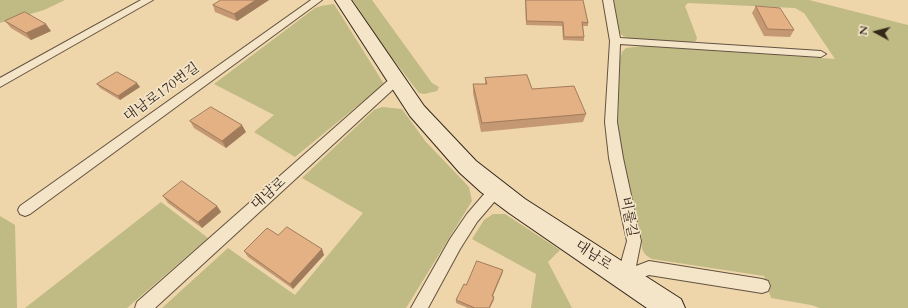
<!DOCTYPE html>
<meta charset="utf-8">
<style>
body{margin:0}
#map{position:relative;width:908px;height:308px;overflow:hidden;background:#eed5aa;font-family:Cardo,serif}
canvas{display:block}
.north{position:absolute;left:856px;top:12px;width:40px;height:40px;-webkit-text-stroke:3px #f4e4c8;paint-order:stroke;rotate:277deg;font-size:11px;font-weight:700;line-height:16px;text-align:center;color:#34271c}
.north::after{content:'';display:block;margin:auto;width:14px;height:18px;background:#34271c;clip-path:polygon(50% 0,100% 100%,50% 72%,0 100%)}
</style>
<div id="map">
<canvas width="908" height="308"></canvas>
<div class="north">N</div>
</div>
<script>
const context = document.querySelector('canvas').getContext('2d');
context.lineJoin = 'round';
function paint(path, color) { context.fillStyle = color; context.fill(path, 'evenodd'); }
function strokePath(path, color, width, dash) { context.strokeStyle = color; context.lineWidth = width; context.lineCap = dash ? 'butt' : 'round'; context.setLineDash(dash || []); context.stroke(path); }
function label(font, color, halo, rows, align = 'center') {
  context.font = font + ' Cardo,"Noto Serif KR",serif'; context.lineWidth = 3.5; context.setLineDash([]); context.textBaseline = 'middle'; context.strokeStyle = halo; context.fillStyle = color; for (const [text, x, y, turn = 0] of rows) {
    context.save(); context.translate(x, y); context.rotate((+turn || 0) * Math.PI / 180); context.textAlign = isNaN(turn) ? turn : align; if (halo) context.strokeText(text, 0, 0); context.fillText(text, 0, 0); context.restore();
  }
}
paint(new Path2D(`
 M0,0h65l-21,10 -44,13z
 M353,0h19l60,83 7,4 -2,4 -13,3 -5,-1 -36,-47z
 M614,0h195l99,25v283h-88l-9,-3 -40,-7 -7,-22 -112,-17c-10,-5 -11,-10 -10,-21l-20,-86 -4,-28 2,-65 2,-7 4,-4 18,-2 191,13 -31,-46 -9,-5 -107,-5 -3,3 12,32 -1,3 -3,1 -61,-3 -9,-3 -4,-4z
 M334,4l50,80 -89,73 -41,-25 20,-17 -60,-31 101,-76 6,-2z
 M382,107l20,2 24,33 43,45 3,14 -66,107h-244l66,-60 67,47 68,-82 -61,-35 72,-68z
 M161,202l47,36 -81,70h-102z
 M493,214h12l55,36 -12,12 24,46h-41l5,-34 -64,-35 12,-19z
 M0,216l15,9 2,83h-17z`), '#c0bb84');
const lane = new Path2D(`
 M141,0h12l-153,87v-9z
 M311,0h11l-292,214 -5,2 -5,-2 -2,-4 2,-4z
 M603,0h10l7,38 201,13 5,3 -5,3 -201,-13 -3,78 6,36 18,83 -5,25 13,-5 113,18 6,2 2,5 -2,5 -6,2 -113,-18 -24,9 -6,-2 -2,-5 10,-36 -18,-83 -4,-36 5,-81z
 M396,76l4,1 2,3 -2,3 -245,225h-20l2,-6 255,-225z
 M496,184l5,2 2,4 -2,4 -24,28 -17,27 -32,59h-17l39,-69 17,-25 24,-28z`);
const secondary = new Path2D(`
 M335,0h16l73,106 52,55 49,38 156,100 4,9h-38l-138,-95 -28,-21 -21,-19 -50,-57z`);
strokePath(lane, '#625240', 2);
strokePath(secondary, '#34271c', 2);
paint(lane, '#f4e4c8');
paint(secondary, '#f4e4c8');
paint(new Path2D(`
 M221,0h48l-32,21 -22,-9 -2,-7z
 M525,0h58l5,23v3h-5l1,11v4l-21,-1 -1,-14 -36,-1z
 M756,6l38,24 -4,7 -26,-1 -12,-23z
 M5,21l46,10 -20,9 -20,-12z
 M485,78l47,11 54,25 -3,8 -102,10 -8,-39v-9h12z
 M97,84l43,3 -20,13 -20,-12z
 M190,121l56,11 -20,16 -32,-20z
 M163,196l54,10 4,6 -19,16 -34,-25z
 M278,235l44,14 2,6 -31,34 -45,-32 -4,-6z
 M503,270l-1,4 -9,22 1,1v3l-4,8h-22l-12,-5v-3l10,-15z`), '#c49872');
paint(new Path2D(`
 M256,0h13l-32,21 -3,-7z
 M46,24l5,7 -20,9 -5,-7z
 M137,83l3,4 -20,13 -2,-4z
 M242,125l4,7 -20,16 -4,-7z
 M217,206l4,6 -19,16 -4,-6z
 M322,249l2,6 -31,34 -3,-5z
 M503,270l-1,4 -11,25 1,-3z`), '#a07c5c');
const building = new Path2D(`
 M221,0h35l-22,14 -21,-9z
 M526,0h57l5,23 -6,-1 2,15h-20l-1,-15 -36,-1z
 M756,6l24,2 14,22 -26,-1z
 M25,12l21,12 -20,9 -21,-12z
 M117,72l20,11 -19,13 -21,-12z
 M527,75l5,14 42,-3 12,28 -104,9 -9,-39h14l-2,-6z
 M211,107l31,18 -20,16 -32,-20z
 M182,181l35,25 -19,16 -35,-26z
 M287,227l35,22 -32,35 -46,-33 23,-23 11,7z
 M477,261l26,9 -11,26 2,1 -5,11h-14l-19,-8 8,-16 2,1z`);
paint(building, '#e4b184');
strokePath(building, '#a07c5c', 1);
label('14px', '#34271c', '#f4e4c8', [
 ["대남로170번길",162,93,-36],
 ["대남로",269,194,-42],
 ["비룰길",628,217,79],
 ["대남로",593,256,34]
]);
</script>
